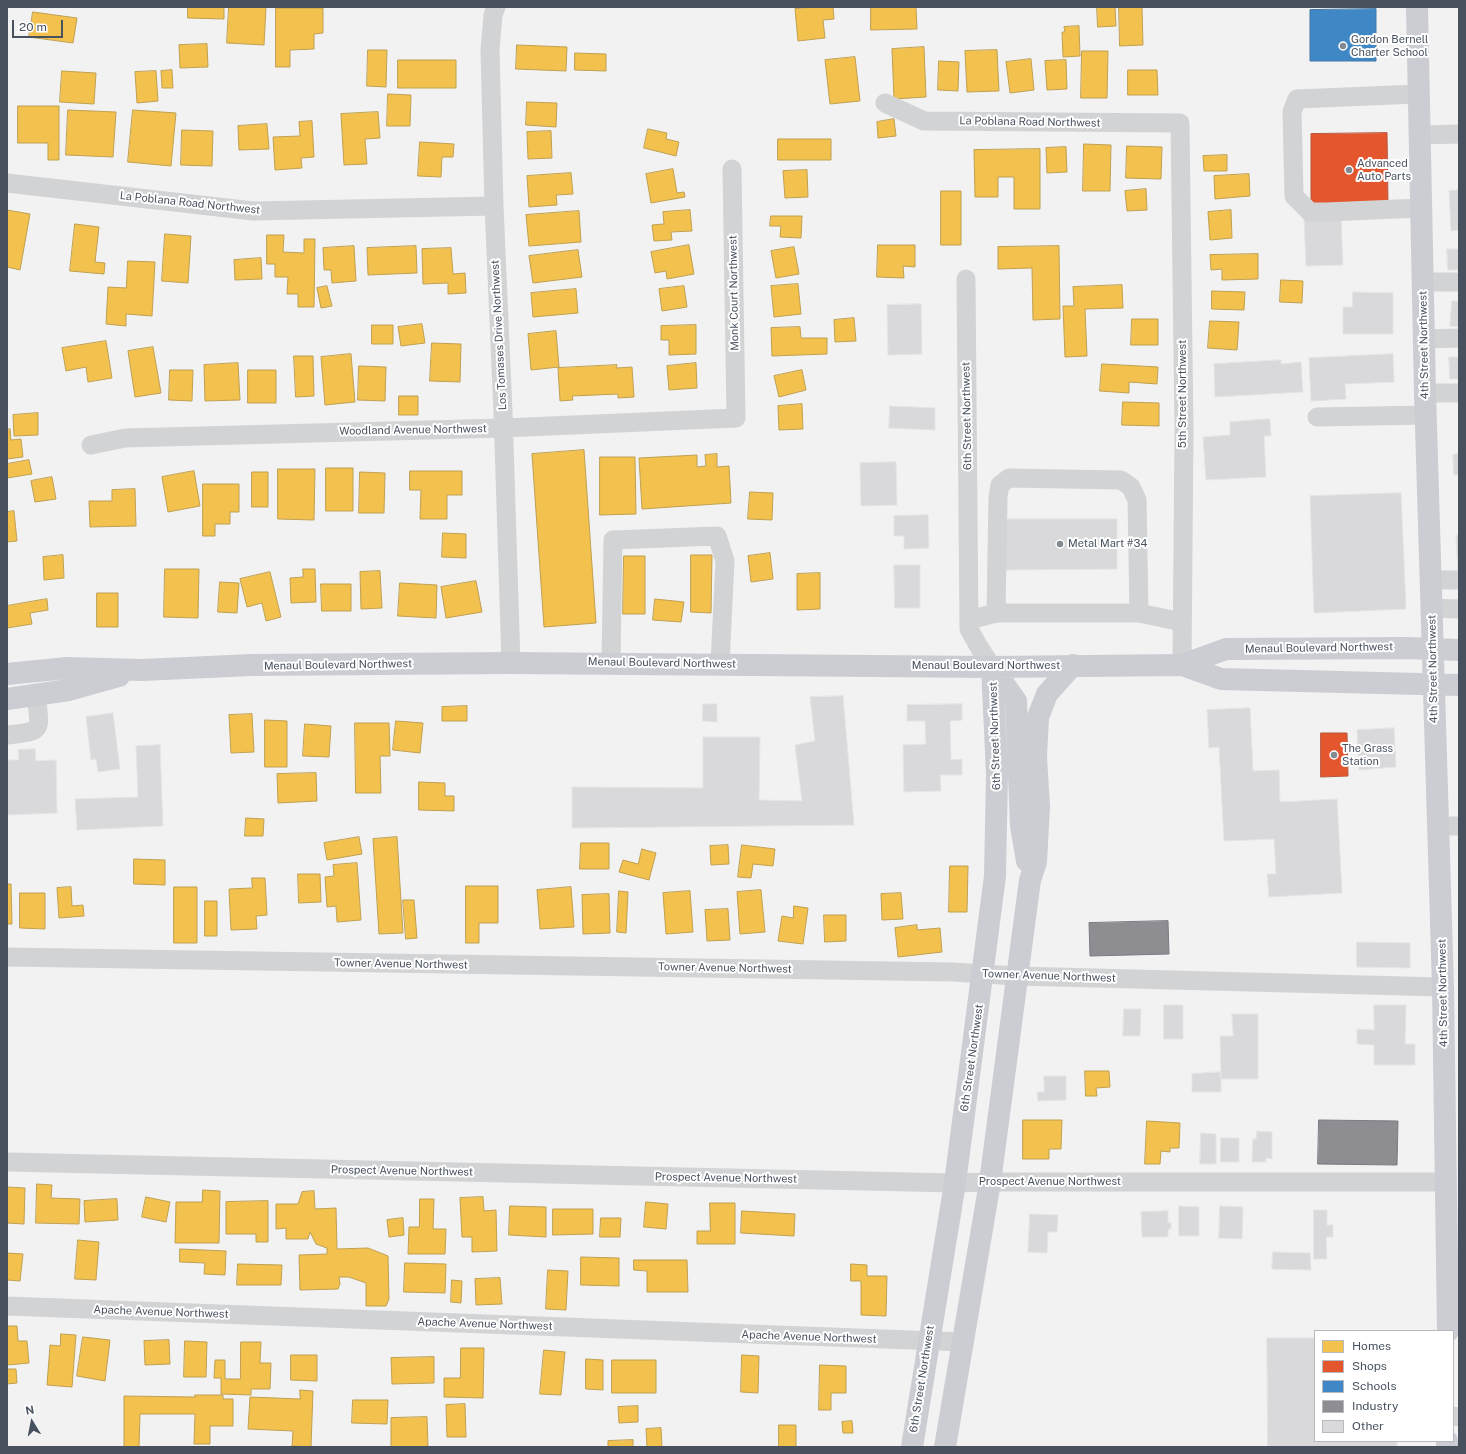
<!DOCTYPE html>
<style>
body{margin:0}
#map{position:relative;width:1466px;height:1454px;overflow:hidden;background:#f3f2f2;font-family:"Public Sans",sans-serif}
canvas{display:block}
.frame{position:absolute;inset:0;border:8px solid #48525f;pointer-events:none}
.legend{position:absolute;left:1314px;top:1330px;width:140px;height:112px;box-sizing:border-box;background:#fff;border:1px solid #b6babf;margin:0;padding:5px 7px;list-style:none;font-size:12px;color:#48525f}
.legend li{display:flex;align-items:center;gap:8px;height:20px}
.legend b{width:20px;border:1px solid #b6babf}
.north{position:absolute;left:12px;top:1402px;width:40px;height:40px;-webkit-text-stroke:3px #fff;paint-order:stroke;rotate:350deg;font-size:11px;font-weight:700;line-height:16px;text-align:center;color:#48525f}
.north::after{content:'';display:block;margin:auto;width:14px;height:18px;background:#48525f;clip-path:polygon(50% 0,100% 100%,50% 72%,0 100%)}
.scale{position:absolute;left:12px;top:20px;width:51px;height:18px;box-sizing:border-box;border:2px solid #48525f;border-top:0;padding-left:5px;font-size:12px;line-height:14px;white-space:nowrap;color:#48525f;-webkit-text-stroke:3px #fff;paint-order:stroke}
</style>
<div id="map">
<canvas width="1466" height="1454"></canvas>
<div class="frame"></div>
<ul class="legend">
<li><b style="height:11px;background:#f2c14e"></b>Homes</li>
<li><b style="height:11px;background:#e4572e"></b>Shops</li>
<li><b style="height:11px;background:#3f88c5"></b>Schools</li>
<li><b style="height:11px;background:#8d8d92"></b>Industry</li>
<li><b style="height:11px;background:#d9d9db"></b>Other</li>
</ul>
<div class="north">N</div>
<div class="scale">20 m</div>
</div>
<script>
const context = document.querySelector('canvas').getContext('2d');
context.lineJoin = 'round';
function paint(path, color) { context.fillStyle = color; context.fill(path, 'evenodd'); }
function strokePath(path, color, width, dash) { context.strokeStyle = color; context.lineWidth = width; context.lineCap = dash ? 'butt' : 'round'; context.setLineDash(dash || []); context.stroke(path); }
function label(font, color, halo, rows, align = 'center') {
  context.font = font + ' "Public Sans",sans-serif'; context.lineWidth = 4; context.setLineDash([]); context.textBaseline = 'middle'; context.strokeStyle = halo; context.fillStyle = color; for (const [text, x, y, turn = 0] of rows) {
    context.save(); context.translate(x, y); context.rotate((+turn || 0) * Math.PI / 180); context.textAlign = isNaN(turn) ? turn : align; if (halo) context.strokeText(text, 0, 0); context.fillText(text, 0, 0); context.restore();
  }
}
const homes = new Path2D(`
 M188,7h36v12l-36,-1z
 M229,7h37l-2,38 -37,-2z
 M814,7h19l1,12 -11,1 2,18 -27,3 -3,-32z
 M871,7h45l1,22 -46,1z
 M1097,7h18l1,19 -18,1z
 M1119,7h23l1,38 -23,1z
 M276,8h47v25l-9,1v15l-24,1v17h-14z
 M33,12l44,6 -4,25 -44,-6z
 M1079,26l1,30 -17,1 -1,-25h3l-1,-5z
 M207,44l1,23 -28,1 -1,-23z
 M517,45l50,2 -1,24 -50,-2z
 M924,47l2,50 -32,2 -2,-50z
 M368,50h19l-1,37 -19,-1z
 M997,50l2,41 -32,1 -2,-41z
 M1082,51h26l-1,47h-26z
 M575,53l31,1v17l-31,-1z
 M855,57l5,44 -30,3 -5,-44z
 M1031,59l3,31 -24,3 -4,-31z
 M398,60h58v28h-58z
 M1066,60l1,29 -20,1 -2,-29z
 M939,61l20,1 -1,29 -20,-1z
 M172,70l1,18h-11l-1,-17z
 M1128,70h29l1,25h-30z
 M62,71l34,2 -2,31 -34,-2z
 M156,71l2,30 -21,2 -2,-31z
 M388,94l23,1 -1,31h-23z
 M527,102l30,1 -1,24 -30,-2z
 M18,106h41v54h-11v-17h-30z
 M68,110l48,2 -3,45 -47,-2z
 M133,110l43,3 -5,53 -43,-4z
 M378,112l2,26 -15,1 2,25 -23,1 -3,-51z
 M894,119l2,17 -18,2 -1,-16z
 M312,121l2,36 -13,1 1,10 -27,2 -2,-33 27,-1 -1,-14z
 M267,124l2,25 -30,1 -1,-24z
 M648,129l19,4 -1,6 13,3 -3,14 -32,-8z
 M182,130l31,1 -1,35 -31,-1z
 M551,131l1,27 -24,1 -1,-27z
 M778,139h53v21h-53z
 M420,142l34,2 -1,13h-11l-1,20 -23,-1z
 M1084,144l27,1 -1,46h-27z
 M1127,146l35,1 -1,32 -35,-1z
 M1066,147l1,25 -20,1 -1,-25z
 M1040,149v60h-26v-32h-16v20h-23l-1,-47z
 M1227,155v16h-23l-1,-15z
 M673,169l4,24 7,-1 1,5 -34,6 -5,-29z
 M807,170l1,27 -23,1 -2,-27z
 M571,173l2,21 -17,1 1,10 -28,2 -2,-31z
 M1249,174l1,22 -35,3 -1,-23z
 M1146,189l1,21 -20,1 -2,-20z
 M941,191h20v54h-20z
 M7,210l23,4 -10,56 -13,-3z
 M690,210l2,21 -21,1 1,8 -18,1 -2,-16 12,-1 -1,-12z
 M1231,210l1,28 -22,2 -2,-28z
 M579,211l2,31 -52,4 -3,-31z
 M771,216h31l-1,22 -21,-1 1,-11h-11z
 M75,224l24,3 -4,35 10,1 -1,11 -34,-3z
 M165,234l26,2 -3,47 -26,-2z
 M267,235h17l-1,17 21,1v-14h11l-1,68h-16v-13h-11l1,-17h-13v-13h-8z
 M689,245l5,29 -27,5 -1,-8 -11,2 -4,-21z
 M878,245h37v22l-12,-1 1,12 -27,-1z
 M354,246l2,35 -24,2 -1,-13h-7l-1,-22z
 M416,246l1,27 -49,2 -1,-27z
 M1059,246l1,73 -27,1 -1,-52 -34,1v-22z
 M794,247l5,27 -23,4 -5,-27z
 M451,248l2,26 12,-1 1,20 -18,1v-11l-25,1 -1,-35z
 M578,250l4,27 -49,6 -4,-27z
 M1258,254v25l-36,1v-11l-11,1 -1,-15z
 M261,258l1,21 -27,1 -1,-20z
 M128,261l27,1 -3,54 -26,-2v12l-20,-2 2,-37 18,1z
 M1281,280l22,1 -1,22 -22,-1z
 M798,284l3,30 -27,3 -3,-31z
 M1122,285l1,23 -38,1 2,47 -22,1 -2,-51h11l-1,-19z
 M327,286l5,20 -11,2 -4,-20z
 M684,286l3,21 -25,4 -3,-22z
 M576,289l2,24 -45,4 -2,-24z
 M1212,291l33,1 -1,18 -32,-1z
 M854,318l2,23 -21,1 -1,-22z
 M1132,319h26v26h-27z
 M1210,321l29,1 -2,28 -29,-2z
 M422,324l3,19 -24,3 -3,-19z
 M372,325h21v19h-21z
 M696,325v29l-27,1v-15h-8v-14z
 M800,327l1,11h26v16l-55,2 -1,-28z
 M556,331l3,36 -28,3 -3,-36z
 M106,341l6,37 -24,4 -2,-15 -20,4 -4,-23z
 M432,343l29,1 -1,38 -30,-1z
 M153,347l8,46 -26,4 -7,-46z
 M351,354l4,48 -30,3 -4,-48z
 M294,356h19l1,40 -18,1z
 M238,363l2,37 -35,1 -1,-36z
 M696,363l1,25 -28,2 -2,-24z
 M1102,364l56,3 -1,17 -28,-2v11l-29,-2z
 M617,365l-1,3 16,-1 2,30 -16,1v-4l-46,2 1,4 -13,1 -2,-33z
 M359,366l27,1 -1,34 -27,-1z
 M170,370h23l-1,31 -23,-1z
 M248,370h28v33h-28z
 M802,370l4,20 -27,7 -5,-21z
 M399,396h19v19h-19z
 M1123,402l36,1v23l-37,-1z
 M802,404l1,25 -24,1 -1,-24z
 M38,413v22l-24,1 -1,-21z
 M10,429l1,11 10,-1 2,18 -16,2v-29z
 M584,450l12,173 -52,4 -12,-173z
 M717,454v13l12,-1 2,37 -89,6 -3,-51 58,-3v12l9,-1 -1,-11z
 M600,457h35l1,57 -36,1z
 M29,460l3,14 -25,4v-14z
 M326,468h27v43h-27z
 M278,469h37l-1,51 -36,-1z
 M194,471l6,35 -32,6 -6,-35z
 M410,471h52v24h-15v24h-27l1,-29h-11z
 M252,472h16v35h-16z
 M360,472l25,1 -1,40h-25z
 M52,477l4,22 -21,3 -4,-21z
 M203,484h36v28h-9v12h-15v12h-12z
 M135,489l1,37 -46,1 -1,-26h23v-11z
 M750,492l23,1 -1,27 -24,-1z
 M14,511l3,30 -10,1v-30z
 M443,533l23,1v24l-24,-1z
 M770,553l3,26 -22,3 -3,-26z
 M63,555l1,23 -20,2 -1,-23z
 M691,555h21l-1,58 -20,-1z
 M624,556h21v58h-22z
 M165,569h34l-1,49 -34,-1z
 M303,569h12l1,33 -25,1 -1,-25 13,-1z
 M380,571l2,37 -21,1 -1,-37z
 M270,572l11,45 -15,4 -4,-18 -15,4 -7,-28z
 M820,573v36l-23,1v-36z
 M476,581l6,31 -36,6 -5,-31z
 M220,582l19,1 -2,30 -19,-1z
 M400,583l37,2 -1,33 -38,-2z
 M321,584h30v27h-29z
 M97,593h21v34h-21z
 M47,599l1,11 -18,3 2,11 -25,4v-22z
 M655,599l29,3 -3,20 -28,-2z
 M467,706v15h-25v-14z
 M252,714l2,38 -23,1 -2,-38z
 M265,720l22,1v46h-22z
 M396,721l27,2 -3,30 -27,-3z
 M355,723h34l1,33h-10l1,37h-25z
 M305,724l26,2 -2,31 -26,-1z
 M316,773l1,28 -39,2 -1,-29z
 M419,782l26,1v13h9v15l-35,-1z
 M246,818l18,1 -1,17h-18z
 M359,837l3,17 -35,6 -3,-17z
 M397,837l6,96 -24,1 -6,-95z
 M581,843h28v26h-29z
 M728,845l1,19 -18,1 -1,-19z
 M742,845l33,4 -2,17 -20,-2 -2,14 -13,-1z
 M642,849l14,4 -7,27 -30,-8 4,-12 15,4z
 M134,859l31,1v25l-31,-1z
 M357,863l4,57 -24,2 -1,-16 -9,1 -2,-30 9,-1 -1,-11z
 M950,866h18l-1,46h-18z
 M298,874h22l1,28 -22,1z
 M252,878h13l2,37 -11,1 1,13 -26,1 -2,-41 23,-1z
 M7,884h4l1,40h-5z
 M466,886h32v37h-19v20h-13z
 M71,887l1,19 11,-1 1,11 -25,2 -2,-30z
 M174,887h23v56h-23z
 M571,887l3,40 -34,2 -3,-39z
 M761,890l4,42 -25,2 -3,-42z
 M619,891l9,1 -2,41 -9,-1z
 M690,891l3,41 -27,2 -3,-41z
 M20,893h25v36l-25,-1z
 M901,893l2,26 -21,1 -1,-26z
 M609,894l1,39 -27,1 -1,-39z
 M403,900h11l3,38 -11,1z
 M205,901h12v35h-12z
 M794,906l14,2 -5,36 -25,-3 4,-25 11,2z
 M728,909l2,31 -23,1 -2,-31z
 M824,915h22v26l-21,1z
 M917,925v5l23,-2 2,24 -44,5 -3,-29z
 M1085,1071h24l1,16 -14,1 1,8h-11z
 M1023,1120h39l-1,29h-12v10h-26z
 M1147,1121l33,2 -1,25h-9v4l-9,-1 -1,13h-15z
 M37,1184l15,1 -1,13 29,1 -1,25 -43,-1z
 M7,1187l18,1 -1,36 -17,-1z
 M203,1190l17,1 -1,52h-44l1,-41h26z
 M314,1191l1,18 21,-1 1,41 31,-1 20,8 1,43 -3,7h-20v-23l-17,-6h-10l1,7 -2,5 -38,1 -1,-35 28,-1v-6l-11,-4 -6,-12 -2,7h-22v-11l-10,1v-25h22l4,-12z
 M146,1197l24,5 -4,20 -24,-5z
 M483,1197l1,14 12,-1 1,41 -25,1v-15h-10l-2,-39z
 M117,1199l1,21 -33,2 -1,-21z
 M420,1199h14l-1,30h13l-1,25h-37l1,-27h10z
 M268,1201v41h-12v-8h-30v-32z
 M646,1202l22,2 -2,25 -22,-2z
 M710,1203h25v41h-38v-13h13z
 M510,1206l36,1v30l-37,-2z
 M553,1209h40v25l-40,1z
 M742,1211l53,3 -1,22 -53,-3z
 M403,1218l1,17 -15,2 -2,-17z
 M601,1218h20l-1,19h-20z
 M78,1240l21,2 -3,38 -21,-1z
 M180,1249l46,2 -1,24 -21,-1 1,-11 -25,-1z
 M7,1253l16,1 -3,27 -13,-1z
 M581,1257l38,1v28l-38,-1z
 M634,1260h53l1,32h-41v-21l-13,-1z
 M405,1263l41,1 -1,29 -41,-1z
 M238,1264l44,1 -1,20h-44z
 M851,1264l16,1v11h20l-1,40 -25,-1v-34h-10z
 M548,1270l20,1 -2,39 -20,-1z
 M500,1278l2,26 -26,1 -1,-26z
 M452,1280l10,1 -1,22 -10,-1z
 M7,1326h10l1,15h9l2,22 -22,2z
 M61,1334l15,1 -4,52 -25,-2 3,-40 10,1z
 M83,1337l27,3 -5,41 -28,-5z
 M169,1340l1,24 -25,1 -1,-24z
 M185,1341l22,1 -1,35h-22z
 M241,1342h20l-1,21h11l-1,26h-19v6l-30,-1v-16h-7l1,-18h10v19h15z
 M461,1348h23l-1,50 -39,-1v-19h16z
 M544,1350l21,2 -4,43 -21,-1z
 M291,1355h26v26l-26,-1z
 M742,1355l17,1 -1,37 -17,-1z
 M434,1357v26l-42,1 -1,-26z
 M586,1359l17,1v30l-17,-1z
 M612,1360h44v33h-44z
 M820,1365l26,1v27h-15v17h-12z
 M7,1369h9l1,14 -10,1z
 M300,1390l13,1 -2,56 -19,-1 1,-15 -45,-2 2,-32 50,2z
 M195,1395h28v4h10v27h-23v18h-16l1,-30h-55l-1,33h-15v-51l71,1z
 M353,1400h35l-1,24 -35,-1z
 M465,1404l1,33h-19l-1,-32z
 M638,1406v16l-19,1 -1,-16z
 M427,1417l1,30h-37v-29z
 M852,1421l1,12h-10l-1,-11z
 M779,1425h17v22h-17z
 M661,1428l1,19h-15l-1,-18z
 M633,1440v7h-25v-6z`);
paint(homes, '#f2c14e');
strokePath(homes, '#bfa053', 1);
const shops = new Path2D(`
 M1387,133l1,73 -77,1v-73z
 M1321,733h26l1,43 -27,1z`);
paint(shops, '#e4572e');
strokePath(shops, '#b5563d', 1);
const schools = new Path2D(`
 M1376,9v52h-66v-51z`);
paint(schools, '#3f88c5');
strokePath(schools, '#4278a6', 1);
const industry = new Path2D(`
 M1168,921l1,33 -79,2 -1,-33z
 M1319,1120l79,1 -1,44 -79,-1z`);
paint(industry, '#8d8d92');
strokePath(industry, '#787b83', 1);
const building = new Path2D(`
 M1459,190v40l-8,1 -2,-40z
 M1341,216l2,49 -37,1 -2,-48z
 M1447,249h12v21h-11z
 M1353,292l40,1v41h-50v-27h9z
 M1452,301h7v26l-9,-1z
 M921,304l1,50 -34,1 -1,-50z
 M1393,354l1,28 -49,2 1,15 -35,2 -2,-43z
 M1449,357h10v22h-9z
 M1281,360v4l20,-2 2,30 -88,5 -1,-33z
 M890,406l45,2v22l-46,-2z
 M1270,419l1,17h-7l2,41 -60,3 -3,-43 27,-2v-13z
 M1453,454h6v21h-5z
 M896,462l1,43 -36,1 -1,-43z
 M1401,493l5,116 -92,4 -4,-117z
 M928,515l1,33 -25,1v-13h-10v-20z
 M1003,519h114v50l-113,1z
 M1459,535v37h-1l-2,-36z
 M894,565h26v43h-25z
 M843,696l11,129 -282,3v-41l131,1v-51h57l-1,63 43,1 -7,-56 20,-4 -5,-44z
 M703,704h14v18l-14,-1z
 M962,704v16l-12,1 1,39 11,-1v16h-22l1,16 -37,1 -1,-47 23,-1 -1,-23h-18v-16z
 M1250,708l3,63 26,-1 1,32 57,-3 5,94 -73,4 -2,-23h9l-2,-35 -50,2 -5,-94 -10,1 -2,-38z
 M113,713l7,56 -22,3 -2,-13 -5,1 -5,-43z
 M1394,728l2,39 -37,3 -2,-40z
 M160,745l3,81 -86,4 -2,-31 63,-2 -2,-51z
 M35,749l1,12 20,-1 1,53 -50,2v-55h12l-1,-10z
 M1357,942l53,1v25l-53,-1z
 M1164,1005h19v34h-19z
 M1374,1005h32l-1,39h10v21h-41v-20l-17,-1v-15l17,1z
 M1124,1009h17l-1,27h-17z
 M1232,1014h26v65h-37l-1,-43h13z
 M1221,1072v20h-29v-18z
 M1044,1076h22v24l-28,1 -1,-9h7z
 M1257,1131l15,1v27l-6,-1v4h-14l1,-23h3z
 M1201,1133l15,1v30h-16z
 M1221,1138h18v24h-18z
 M1179,1206l20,1v29h-20z
 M1220,1206l23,1 -1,32 -23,-1z
 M1314,1210h13v15h6v12h-7l1,22h-13z
 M1168,1211v12h3v6h-3v8h-26l-1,-25z
 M1030,1214l28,1 -1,17h-9l-1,21 -19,-1z
 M1273,1252l37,1 1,17 -39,-1z
 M1267,1338h48v103h82v6h-129z`);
paint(building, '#d9d9db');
strokePath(building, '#e4e4e5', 1);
strokePath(new Path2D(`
 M496,7l-3,8 -3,35 4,156 9,206 8,251
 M1418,94l-121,5 -5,13 2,84 16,16h16l95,-4
 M885,103l39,18 256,2 4,307 -2,235
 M1419,135l40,-1
 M7,183l246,28 241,-5
 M966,279l3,350 10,18 13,20
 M1423,282h36
 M1424,339l35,-1
 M1425,393h34
 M1317,417l109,-2
 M91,445l34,-7 378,-10 233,-10 -4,-249
 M1431,580h28
 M1432,608l27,1
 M996,613l2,-116 2,-12 9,-7 112,2 10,7 6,13 2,113
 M969,620l27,-7h143l43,9
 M611,663l2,-123 104,-4 8,25 -5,103
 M7,735c38,-4 33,-4 29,-40
 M1438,826h21
 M7,957l945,15 65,4 426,11
 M7,1162l948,21 35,-1h455
 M7,1306l957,36
 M1453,1416l6,1`), '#d1d3d5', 19);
strokePath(new Path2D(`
 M1417,7l8,386 18,594 5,344
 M1182,665l39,14 238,6
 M992,667l24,34 5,125 6,35
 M7,674l60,-6 75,2 110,-5 259,-2 481,4 190,-2 44,-16 180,-1 53,2
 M7,699l62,-9 50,-14
 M912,1447l43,-264 40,-307 2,-102 -5,-107
 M945,1447l45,-265 40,-302 6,-18 3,-55 -3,-50 2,-40 9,-23 26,-29
 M1447,1447v-6`), '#cbcdd3', 22);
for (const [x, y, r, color] of [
 [1343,46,4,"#848a92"],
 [1349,170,4,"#848a92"],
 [1060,544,4,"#848a92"],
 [1334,755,4,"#848a92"]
]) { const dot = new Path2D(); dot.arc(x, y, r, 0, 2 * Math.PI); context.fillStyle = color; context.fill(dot); strokePath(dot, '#fff', 1.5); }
label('11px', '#48525f', '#fff', [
 ["Gordon Bernell",1351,40],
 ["Charter School",1351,53],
 ["Advanced",1357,164],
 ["Auto Parts",1357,177],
 ["Metal Mart #34",1068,544],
 ["The Grass",1342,749],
 ["Station",1342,762]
], 'left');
label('11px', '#48525f', '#fff', [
 ["La Poblana Road Northwest",1030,122,1],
 ["La Poblana Road Northwest",190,203,6],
 ["Monk Court Northwest",734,293,-91],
 ["Los Tomases Drive Northwest",499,335,-93],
 ["4th Street Northwest",1424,345,-91],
 ["5th Street Northwest",1183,394,-90],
 ["6th Street Northwest",967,416,-91],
 ["Woodland Avenue Northwest",413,430,-1],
 ["Menaul Boulevard Northwest",1319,648,-1],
 ["Menaul Boulevard Northwest",662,663,1],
 ["Menaul Boulevard Northwest",338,665,-1],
 ["Menaul Boulevard Northwest",986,666],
 ["4th Street Northwest",1433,669,-91],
 ["6th Street Northwest",995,736,-92],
 ["Towner Avenue Northwest",401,964,1],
 ["Towner Avenue Northwest",725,968,1],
 ["Towner Avenue Northwest",1049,976,2],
 ["4th Street Northwest",1443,993,-91],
 ["6th Street Northwest",972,1058,-82],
 ["Prospect Avenue Northwest",402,1171,1],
 ["Prospect Avenue Northwest",726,1178,1],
 ["Prospect Avenue Northwest",1050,1182],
 ["Apache Avenue Northwest",161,1312,2],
 ["Apache Avenue Northwest",485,1324,2],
 ["Apache Avenue Northwest",809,1337,2],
 ["6th Street Northwest",922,1379,-81]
]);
</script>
